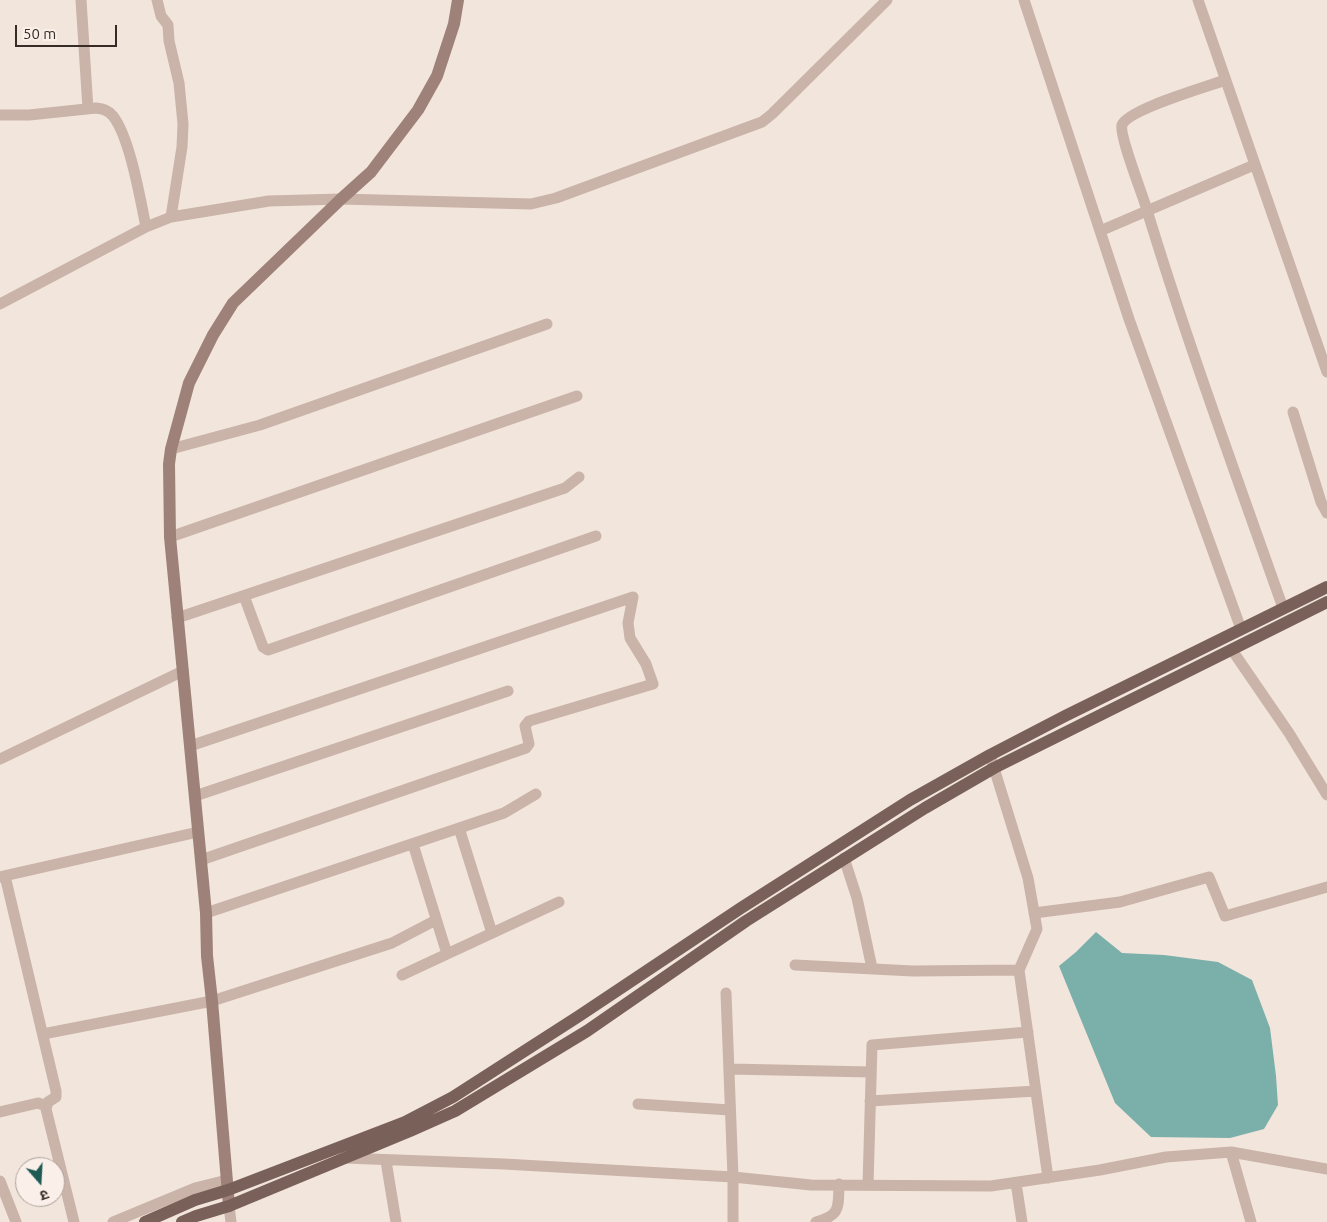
<!DOCTYPE html>
<meta charset="utf-8">
<style>
body{margin:0}
#map{position:relative;width:1327px;height:1222px;overflow:hidden;background:#f2e5dc;font-family:Ubuntu,"Noto Sans Devanagari",sans-serif}
canvas{display:block}
.north{position:absolute;left:15px;top:1157px;width:50px;height:50px;box-sizing:border-box;background:#faf0e9;border:1px solid #aca19c;border-radius:50%;rotate:161deg;font-size:14px;font-weight:700;line-height:20px;text-align:center;color:#372b28}
.north::after{content:'';display:block;margin:auto;width:18px;height:22px;background:#1e5954;clip-path:polygon(50% 0,100% 100%,50% 72%,0 100%)}
.scale{position:absolute;left:15px;top:25px;width:102px;height:22px;box-sizing:border-box;border:2px solid #372b28;border-top:0;padding-left:6px;font-size:15px;line-height:18px;white-space:nowrap;color:#372b28;-webkit-text-stroke:4px #faf0e9;paint-order:stroke}
</style>
<div id="map">
<canvas width="1327" height="1222"></canvas>
<div class="north">उ</div>
<div class="scale">50 m</div>
</div>
<script>
const context = document.querySelector('canvas').getContext('2d');
context.lineJoin = 'round';
function paint(path, color) { context.fillStyle = color; context.fill(path, 'evenodd'); }
function strokePath(path, color, width, dash) { context.strokeStyle = color; context.lineWidth = width; context.lineCap = dash ? 'butt' : 'round'; context.setLineDash(dash || []); context.stroke(path); }
paint(new Path2D(`
 M1096,932l26,21 42,2 54,7 34,18 18,48 6,48 2,29 -14,24 -34,9 -79,-1 -36,-34 -56,-137 17,-14z`), '#7bafaa');
strokePath(new Path2D(`
 M81,0l7,109
 M157,0l4,16 7,9 1,16 10,42 4,41 -1,23 -11,70
 M1024,0l105,319 112,310
 M1198,0l129,372
 M1225,80c-18,7 -97,29 -103,45 -3,10 20,68 24,82 41,135 90,268 137,401
 M0,115h29l67,-7c7,1 12,2 17,8 17,22 27,82 33,111
 M1100,231l154,-66
 M0,304l146,-77 25,-10 98,-16 72,-2 190,5 25,-6 206,-76 10,-8 115,-114
 M1293,412l28,90 6,11
 M171,449l89,-24 287,-101
 M170,537l407,-141
 M244,596l19,51 5,3 328,-114
 M177,618l388,-130 14,-11
 M1232,650l57,83 38,62
 M190,746l443,-149 -5,26 2,15 16,26 7,20 -124,37 -4,5 4,18 -3,4 -325,112
 M990,755l38,123 9,51 -18,41 29,208
 M0,759l183,-88
 M195,796l313,-105
 M459,828l33,105
 M413,844l34,110 112,-52
 M844,858l13,40 15,70
 M5,876l51,215v6l-8,5 -2,7 28,113
 M0,877l198,-45
 M206,913l298,-100 32,-19
 M1034,913l86,-11 89,-25 16,39 102,-29
 M795,965l118,6 106,-1
 M402,975l45,-21
 M726,993l7,184v45
 M43,1034l169,-33 180,-58 44,-23
 M729,1069l142,3
 M870,1101l166,-10
 M638,1104l92,6
 M0,1112l38,-9 8,3
 M1231,1152l20,70
 M344,1158l160,6 229,13 78,8 180,1 109,-16 66,-13 65,-5 96,17
 M386,1161l10,61
 M0,1181l16,41
 M1016,1183l6,39
 M868,1185l4,-140 156,-13
 M229,1206l2,16
 M113,1222l82,-34 32,-8
 M816,1222c25,-7 22,-14 23,-38`), '#cab3a8', 11);
strokePath(new Path2D(`
 M229,1206l-17,-205 -5,-45 -1,-43 -36,-376 -1,-73 2,-15 18,-66 24,-48 20,-32 108,-104 30,-27 47,-62 19,-34 17,-52 4,-24`), '#9e8279', 12);
strokePath(new Path2D(`
 M145,1222l50,-22 33,-10 177,-68 48,-25 126,-81 162,-108 169,-108 80,-45 75,-39 262,-129
 M182,1222l14,-6 33,-10 181,-75 45,-20 132,-80 159,-110 179,-113 69,-40 333,-166`), '#796059', 12);
</script>
